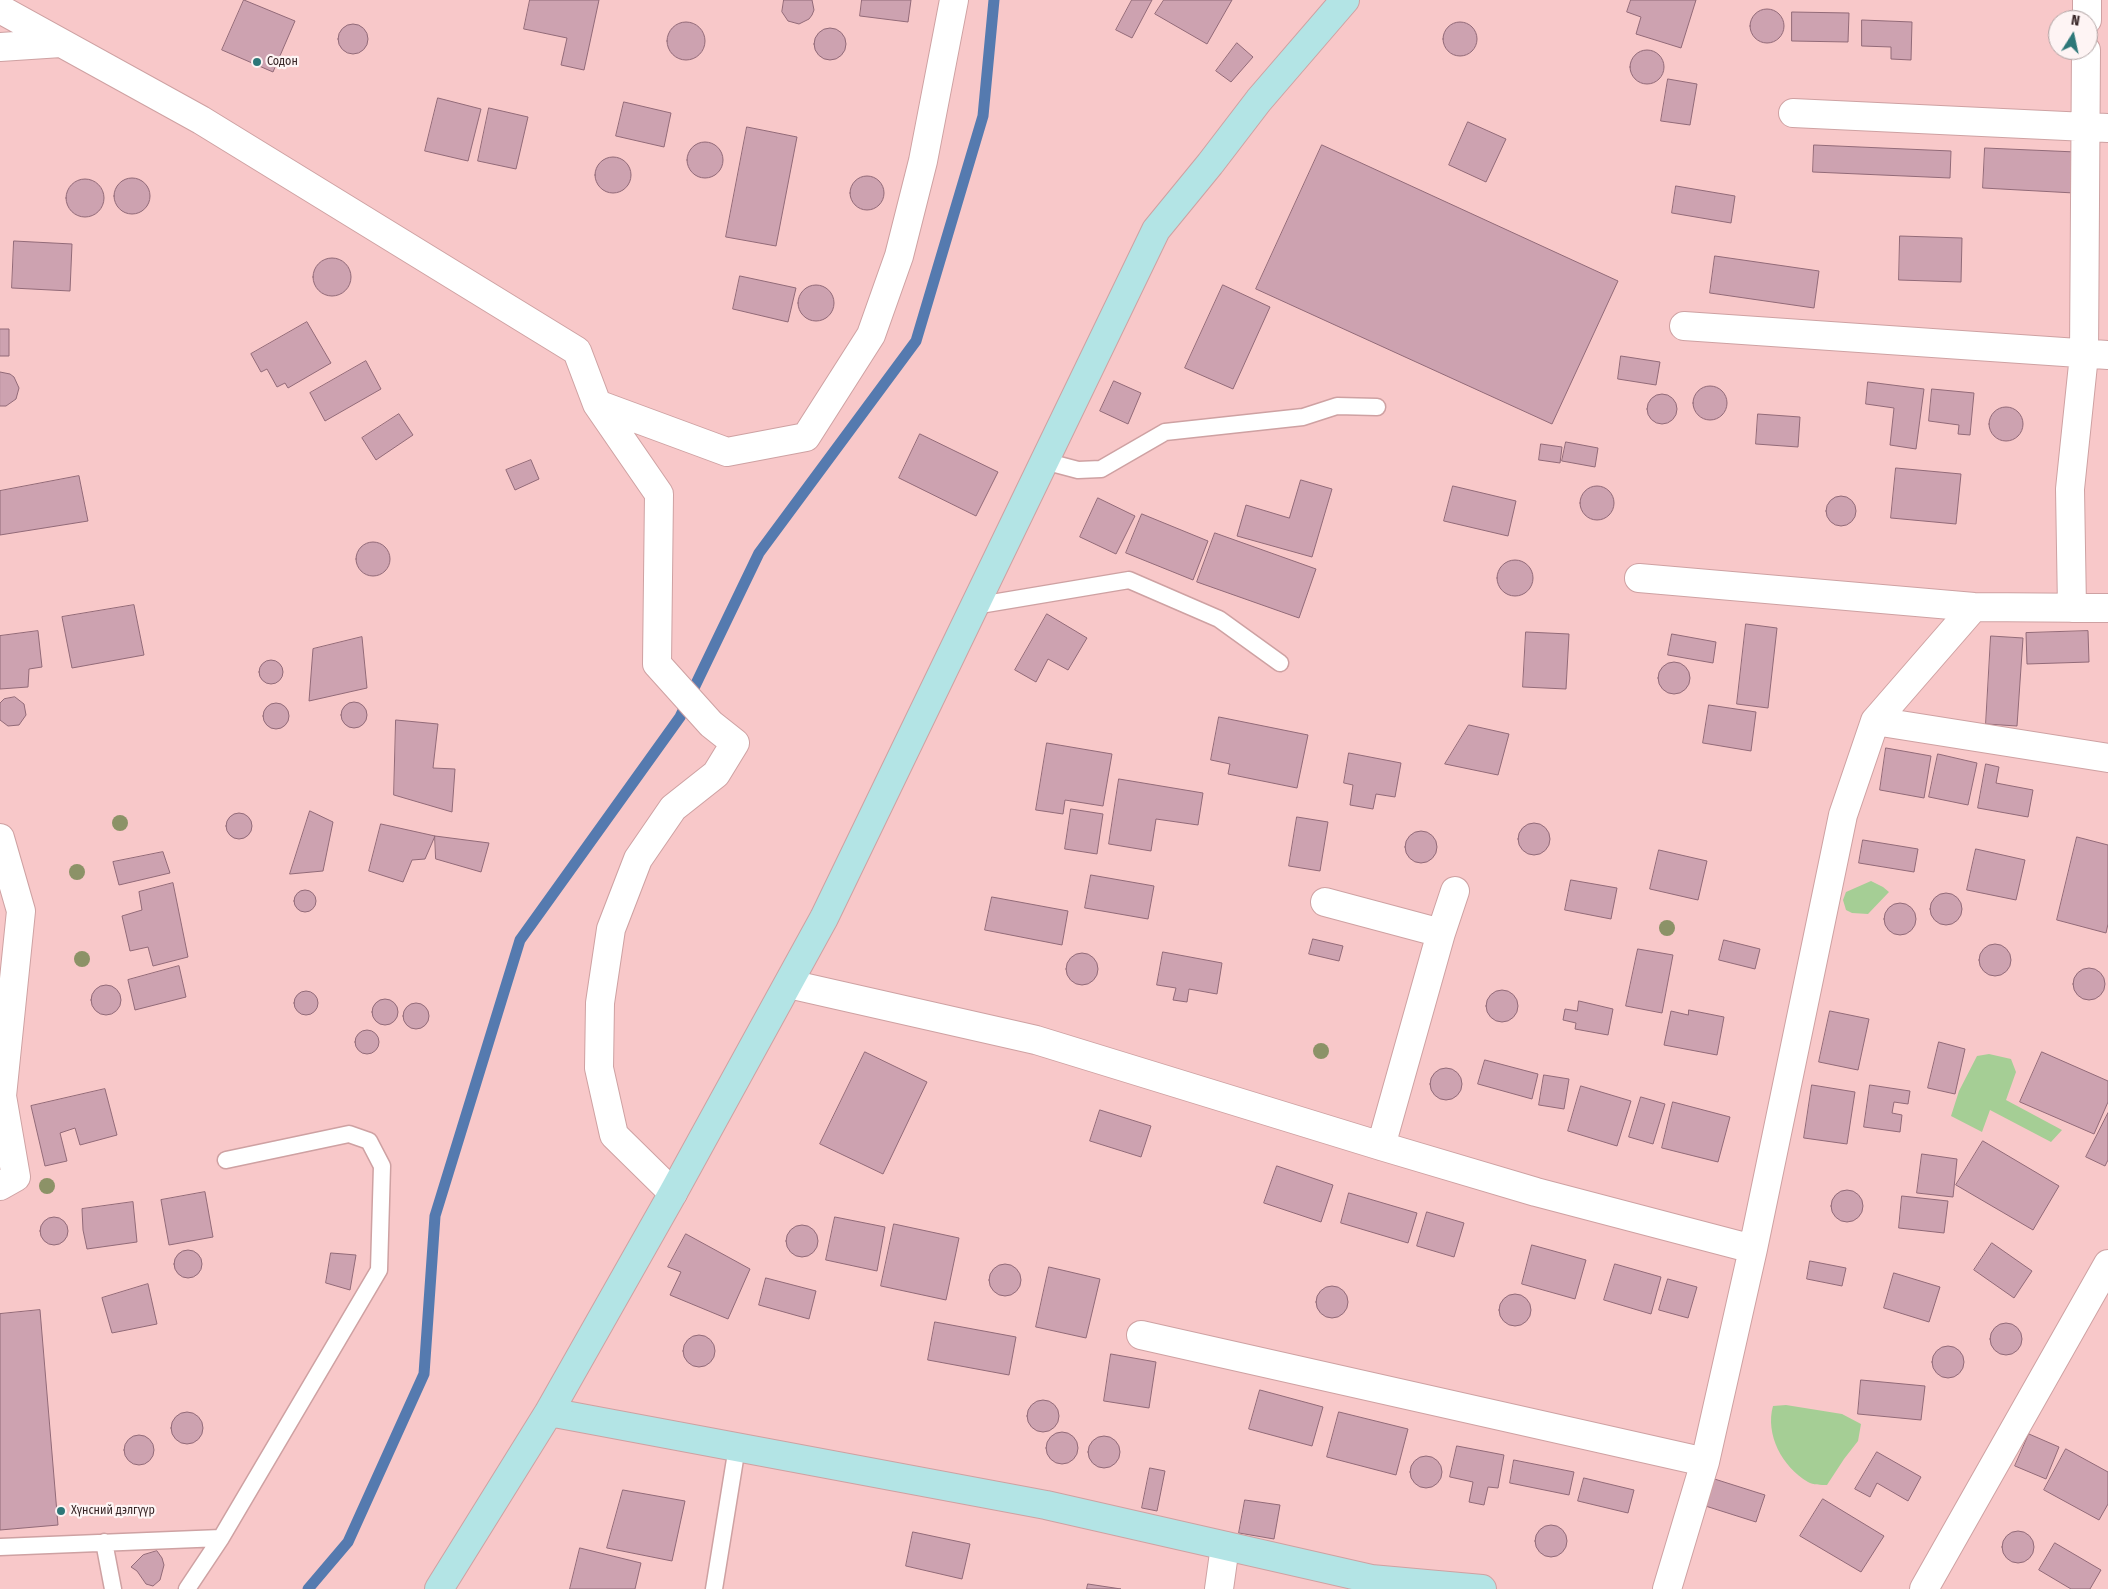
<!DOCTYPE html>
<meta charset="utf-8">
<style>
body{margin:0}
#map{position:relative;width:2108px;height:1589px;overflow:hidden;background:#f8c8c9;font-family:"Fira Sans Condensed",sans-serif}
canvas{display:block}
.north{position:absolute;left:2048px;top:10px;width:50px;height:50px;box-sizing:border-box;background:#fef4f4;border:1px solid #afa2a2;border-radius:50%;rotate:10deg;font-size:14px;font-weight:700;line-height:20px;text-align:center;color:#382627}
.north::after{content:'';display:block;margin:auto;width:18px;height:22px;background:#2d7778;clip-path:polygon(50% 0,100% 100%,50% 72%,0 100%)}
</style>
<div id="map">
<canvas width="2108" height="1589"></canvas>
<div class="north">N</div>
</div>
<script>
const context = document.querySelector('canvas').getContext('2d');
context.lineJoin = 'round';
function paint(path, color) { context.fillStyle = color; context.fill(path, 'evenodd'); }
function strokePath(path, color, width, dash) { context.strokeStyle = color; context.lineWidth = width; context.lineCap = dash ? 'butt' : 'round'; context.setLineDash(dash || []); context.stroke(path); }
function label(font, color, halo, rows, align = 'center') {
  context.font = font + ' "Fira Sans Condensed",sans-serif'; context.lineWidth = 4.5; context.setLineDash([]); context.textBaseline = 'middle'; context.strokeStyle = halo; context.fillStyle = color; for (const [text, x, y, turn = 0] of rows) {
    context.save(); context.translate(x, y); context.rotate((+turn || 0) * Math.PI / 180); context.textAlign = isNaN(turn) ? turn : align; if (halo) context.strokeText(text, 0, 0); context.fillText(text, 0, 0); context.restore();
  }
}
paint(new Path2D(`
 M1871,881l12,6 6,5 -21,22 -16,-1 -6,-3 -3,-10 3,-8z
 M1989,1054l22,5 5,13 -10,28 56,30 -11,12 -61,-32 -8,22 -31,-16 8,-25 18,-35z
 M1786,1405l56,9 19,10 -3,17 -14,18 -17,26c-6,0 -14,0 -19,-3 -26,-15 -43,-48 -35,-76z`), '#a5ce95');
strokePath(new Path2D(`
 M308,1589l40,-47 76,-168 11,-158 85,-276 160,-223 79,-164 157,-212 67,-225 11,-116`), '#557aaf', 11);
const building = new Path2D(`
 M244,0l51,21 -22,51 -51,-22z
 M530,0h69l-15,70 -23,-5 6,-27 -43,-9z
 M784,0h28l2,10 -2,5 -3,4 -10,5 -11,-3 -6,-9z
 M862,0h49l-3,22 -48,-6z
 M1132,0h20l-20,38 -16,-8z
 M1164,0h68l-25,44 -52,-30z
 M1631,0h65l-15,48 -45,-14 5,-17 -14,-5z
 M1750 26a17 17 0 1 1 34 0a17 17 0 1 1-34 0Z
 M1792,12l57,1 -1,29 -56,-1z
 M1862,20l50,2 -1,38 -20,-1v-12l-29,-1z
 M1443 39a17 17 0 1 1 34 0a17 17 0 1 1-34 0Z
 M667 41a19 19 0 1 1 38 0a19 19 0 1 1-38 0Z
 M338 39a15 15 0 1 1 30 0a15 15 0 1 1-30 0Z
 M814 44a16 16 0 1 1 32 0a16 16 0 1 1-32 0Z
 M1237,43l16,14 -22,25 -15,-11z
 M1630 67a17 17 0 1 1 34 0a17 17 0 1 1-34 0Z
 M1668,79l29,5 -7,41 -29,-4z
 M438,98l43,11 -13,52 -43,-10z
 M624,102l47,11 -7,34 -48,-11z
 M489,108l39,9 -12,52 -38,-8z
 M1468,122l38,17 -20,43 -37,-17z
 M747,127l50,10 -21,109 -50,-9z
 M687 160a18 18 0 1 1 36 0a18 18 0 1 1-36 0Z
 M1322,145l296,136 -66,143 -296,-135z
 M1814,145l137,6 -1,27 -137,-6z
 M1985,148l91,4 -2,41 -91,-5z
 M595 175a18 18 0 1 1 36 0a18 18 0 1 1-36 0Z
 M850 193a17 17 0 1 1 34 0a17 17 0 1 1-34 0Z
 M114 196a18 18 0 1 1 36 0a18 18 0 1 1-36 0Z
 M66 198a19 19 0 1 1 38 0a19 19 0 1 1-38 0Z
 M1676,186l59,10 -4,27 -59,-10z
 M1900,236l62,2 -1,44 -62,-2z
 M14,241l58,3 -2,47 -58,-3z
 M1715,256l104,15 -5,37 -104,-15z
 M313 277a19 19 0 1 1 38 0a19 19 0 1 1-38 0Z
 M740,276l56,12 -8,34 -55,-13z
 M798 303a18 18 0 1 1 36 0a18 18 0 1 1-36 0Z
 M1223,285l47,22 -37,82 -48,-21z
 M307,322l24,41 -43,25 -3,-5 -8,4 -10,-18 -6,3 -10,-18z
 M0,329h9v27h-9z
 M1621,356l39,6 -4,23 -38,-6z
 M366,361l15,28 -56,32 -15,-28z
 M0,372l10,2 4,3 5,11 -3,11 -10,7h-6z
 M1114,381l27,12 -13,31 -28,-13z
 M1868,382l56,7 -8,60 -26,-4 4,-37 -28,-4z
 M1693 403a17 17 0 1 1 34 0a17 17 0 1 1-34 0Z
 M1932,389l42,4 -4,42 -12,-1 1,-9 -30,-4z
 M1647 409a15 15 0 1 1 30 0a15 15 0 1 1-30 0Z
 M1989 424a17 17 0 1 1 34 0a17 17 0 1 1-34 0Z
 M399,414l14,21 -37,25 -14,-22z
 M1758,414l42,3 -2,30 -42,-3z
 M920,434l78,38 -22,44 -77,-38z
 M1566,442l32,6 -3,19 -33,-6z
 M1541,444l21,3 -2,16 -21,-3z
 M531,460l8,19 -24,11 -9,-20z
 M1896,468l65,6 -5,50 -65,-6z
 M79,476l9,45 -88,14v-44z
 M1301,480l31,9 -20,68 -75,-21 9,-31 43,13z
 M1580 503a17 17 0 1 1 34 0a17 17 0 1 1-34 0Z
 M1453,486l63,15 -8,35 -64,-15z
 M1826 511a15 15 0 1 1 30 0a15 15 0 1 1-30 0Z
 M1098,498l37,18 -19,38 -36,-17z
 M1142,514l66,27 -15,39 -67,-27z
 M1215,533l101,36 -17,49 -102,-36z
 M356 559a17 17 0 1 1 34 0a17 17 0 1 1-34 0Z
 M1497 578a18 18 0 1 1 36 0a18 18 0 1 1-36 0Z
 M134,605l10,50 -72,13 -10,-51z
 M1047,614l40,24 -19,32 -20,-11 -12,23 -21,-12z
 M1746,624l31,4 -9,80 -31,-4z
 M38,631l4,36 -13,2 -1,18 -28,2v-53z
 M2088,631l1,31 -62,2 -1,-31z
 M1526,632l43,2 -3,55 -43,-2z
 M1672,634l44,8 -3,21 -45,-8z
 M1991,636l32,2 -6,88 -31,-2z
 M362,637l5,51 -58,13 4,-52z
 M259 672a12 12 0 1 1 24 0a12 12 0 1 1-24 0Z
 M1658 678a16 16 0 1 1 32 0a16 16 0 1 1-32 0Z
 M15,697l9,7 2,11 -7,10 -11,1 -8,-6v-17l4,-4z
 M341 715a13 13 0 1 1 26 0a13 13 0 1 1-26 0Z
 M263 716a13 13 0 1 1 26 0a13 13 0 1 1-26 0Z
 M1709,705l47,7 -5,39 -48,-8z
 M1219,717l89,18 -11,53 -69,-14 2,-10 -19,-4z
 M396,720l42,4 -5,44 22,1 -3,43 -58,-17z
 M1469,725l40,9 -11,41 -53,-11z
 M1047,743l65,11 -9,52 -38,-6 -2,14 -27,-4z
 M1886,748l45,8 -7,42 -44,-8z
 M1349,753l52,10 -6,34 -19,-3 -3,15 -23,-4 3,-20 -9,-2z
 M1938,754l39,9 -9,42 -39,-8z
 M1986,764l13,3 -3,16 37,7 -5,27 -50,-9z
 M1119,779l84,14 -5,32 -42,-6 -5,32 -42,-7z
 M1071,809l32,5 -6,40 -32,-5z
 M310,811l23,11 -10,49 -33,3z
 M226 826a13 13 0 1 1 26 0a13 13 0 1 1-26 0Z
 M1297,817l31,5 -8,49 -31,-5z
 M1518 839a16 16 0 1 1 32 0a16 16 0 1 1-32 0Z
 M381,824l54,12 -10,23 -13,1 -9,22 -34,-11z
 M1405 847a16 16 0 1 1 32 0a16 16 0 1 1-32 0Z
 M435,836l54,7 -8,29 -45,-13z
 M2077,837l31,8v79l-2,9 -49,-13z
 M1863,840l55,9 -4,23 -55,-9z
 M1976,849l49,11 -9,40 -49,-10z
 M1659,850l48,11 -9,39 -48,-11z
 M163,852l7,21 -51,12 -6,-23z
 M1091,875l63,11 -6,33 -63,-11z
 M1571,880l46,8 -6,31 -46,-9z
 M173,883l15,74 -35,9 -5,-19 -18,4 -8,-35 20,-6 -3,-18z
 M294 901a11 11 0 1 1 22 0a11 11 0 1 1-22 0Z
 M1930 909a16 16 0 1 1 32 0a16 16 0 1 1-32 0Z
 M992,897l76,14 -6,34 -77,-15z
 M1884 919a16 16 0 1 1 32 0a16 16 0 1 1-32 0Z
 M1313,939l30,7 -4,15 -30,-7z
 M1724,940l36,9 -5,20 -36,-9z
 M1979 960a16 16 0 1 1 32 0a16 16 0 1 1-32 0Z
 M1638,949l35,6 -11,58 -36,-7z
 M1163,952l59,11 -5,31 -28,-5 -2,13 -14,-2 3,-12 -19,-3z
 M1066 969a16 16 0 1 1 32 0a16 16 0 1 1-32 0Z
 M179,966l7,31 -51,13 -7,-30z
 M2073 984a16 16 0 1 1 32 0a16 16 0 1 1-32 0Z
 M91 1000a15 15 0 1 1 30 0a15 15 0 1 1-30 0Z
 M1486 1006a16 16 0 1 1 32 0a16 16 0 1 1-32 0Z
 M294 1003a12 12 0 1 1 24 0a12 12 0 1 1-24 0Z
 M372 1012a13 13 0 1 1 26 0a13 13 0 1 1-26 0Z
 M1579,1001l34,8 -5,26 -33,-6 1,-6 -13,-3 2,-11 12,2z
 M403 1016a13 13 0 1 1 26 0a13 13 0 1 1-26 0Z
 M1689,1010l35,7 -7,38 -53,-10 7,-34 17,4z
 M1830,1011l39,8 -11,51 -39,-8z
 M355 1042a12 12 0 1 1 24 0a12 12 0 1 1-24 0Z
 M1939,1042l26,7 -10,45 -27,-6z
 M865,1052l62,30 -44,92 -63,-30z
 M2042,1052l66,29v21l-14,32 -74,-32z
 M1485,1060l53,14 -6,25 -54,-15z
 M1430 1084a16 16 0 1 1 32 0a16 16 0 1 1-32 0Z
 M1544,1075l25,4 -5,30 -25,-4z
 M1812,1085l43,7 -8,52 -43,-6z
 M1870,1085l40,6 -2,13 -14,-2 -2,11 10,2 -2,17 -36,-5z
 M1581,1086l50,15 -14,45 -49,-15z
 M105,1089l12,46 -37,10 -5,-17 -15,5 7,28 -22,5 -14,-60z
 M1641,1097l24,7 -12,40 -24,-7z
 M1673,1102l57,15 -12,45 -56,-14z
 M1100,1110l51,16 -10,31 -51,-16z
 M2108,1113v47l-3,6 -19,-9z
 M1983,1141l76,45 -26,44 -77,-45z
 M1922,1154l35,5 -4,38 -36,-4z
 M1277,1166l56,19 -12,37 -57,-19z
 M1831 1206a16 16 0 1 1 32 0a16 16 0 1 1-32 0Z
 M205,1192l8,45 -44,8 -8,-45z
 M1349,1193l68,20 -9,30 -67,-20z
 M1902,1196l46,5 -4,32 -45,-5z
 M133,1202l4,40 -50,7 -4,-19 -1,-21z
 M1427,1212l37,11 -10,34 -37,-11z
 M40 1231a14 14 0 1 1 28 0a14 14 0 1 1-28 0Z
 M835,1217l50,10 -8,44 -51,-11z
 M894,1224l65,14 -13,62 -65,-14z
 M786 1241a16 16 0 1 1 32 0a16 16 0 1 1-32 0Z
 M686,1234l64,35 -22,50 -58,-24 11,-23 -13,-5z
 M1992,1243l40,28 -18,27 -40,-28z
 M1532,1245l54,15 -11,39 -53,-15z
 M174 1264a14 14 0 1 1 28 0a14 14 0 1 1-28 0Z
 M331,1253l25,2 -6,35 -24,-7z
 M1810,1261l36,7 -4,18 -35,-7z
 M1615,1264l46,13 -10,37 -47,-14z
 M989 1280a16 16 0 1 1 32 0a16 16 0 1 1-32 0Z
 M1049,1267l51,12 -14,59 -50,-11z
 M1894,1273l46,14 -11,35 -45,-14z
 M766,1278l50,13 -7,28 -50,-14z
 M1668,1279l29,8 -9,31 -29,-8z
 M148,1284l9,40 -45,9 -10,-35z
 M1316 1302a16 16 0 1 1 32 0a16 16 0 1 1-32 0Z
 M1499 1310a16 16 0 1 1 32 0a16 16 0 1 1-32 0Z
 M40,1310l18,215 -58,5v-216z
 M935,1322l81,15 -7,38 -81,-15z
 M1990 1339a16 16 0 1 1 32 0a16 16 0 1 1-32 0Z
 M683 1351a16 16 0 1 1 32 0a16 16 0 1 1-32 0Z
 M1932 1362a16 16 0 1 1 32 0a16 16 0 1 1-32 0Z
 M1111,1354l45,8 -7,46 -45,-7z
 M1861,1380l64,6 -4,34 -63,-6z
 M1260,1390l63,17 -11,39 -63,-17z
 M1027 1416a16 16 0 1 1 32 0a16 16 0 1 1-32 0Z
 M1339,1412l69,17 -12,46 -69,-18z
 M171 1428a16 16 0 1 1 32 0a16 16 0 1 1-32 0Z
 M1046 1448a16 16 0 1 1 32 0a16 16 0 1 1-32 0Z
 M2029,1434l30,13 -13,32 -31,-13z
 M124 1450a15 15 0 1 1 30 0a15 15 0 1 1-30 0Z
 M1088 1452a16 16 0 1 1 32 0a16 16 0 1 1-32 0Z
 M1457,1446l47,9 -6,33 -10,-1 -4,18 -15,-3 4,-20 -23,-5z
 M2066,1449l42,23v32l-9,16 -55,-30z
 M1877,1452l44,25 -13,24 -31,-18 -7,14 -15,-8z
 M1410 1472a16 16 0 1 1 32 0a16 16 0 1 1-32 0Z
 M1514,1460l60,12 -5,23 -59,-12z
 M1150,1468l15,3 -8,40 -15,-3z
 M1705,1476l60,19 -9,27 -60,-19z
 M1584,1478l50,12 -6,23 -50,-12z
 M623,1490l62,11 -13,60 -65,-13z
 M1823,1499l61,37 -23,36 -61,-36z
 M1245,1500l35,5 -6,34 -35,-6z
 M1535 1541a16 16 0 1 1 32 0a16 16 0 1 1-32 0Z
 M2002 1547a16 16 0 1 1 32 0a16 16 0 1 1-32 0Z
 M913,1532l57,12 -8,35 -56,-13z
 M2055,1543l46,27 -11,19h-19l-32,-19z
 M580,1548l61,15 -6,26h-65z
 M157,1551l5,7 2,7 -4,15 -7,6 -7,-2 -9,-13 -6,-4 12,-12z
 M1088,1584l33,5h-34z`);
paint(building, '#cda2b0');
strokePath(building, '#926a78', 1);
const lane = new Path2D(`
 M1044,461l34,9 23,-1 64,-37 138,-15 34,-11 40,1
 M974,606l155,-26 90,39 61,44
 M104,1542l9,47
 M0,1547l221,-9
 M187,1589l34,-51 158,-268 3,-104 -13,-25 -20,-7 -123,26
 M714,1589l23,-142`);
const street = new Path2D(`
 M0,9l201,111 376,231 20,53 62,90 -2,170 54,60 24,19 -19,31 -43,34 -35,51 -27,70 -11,74 -1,65 15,67 59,58
 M2087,20v-20
 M0,47l61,-4
 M1793,113l315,15
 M1684,326l424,29
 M597,404l130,48 79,-15 65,-102 28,-79 24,-95 31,-161
 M1639,578l335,29 134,1
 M2072,608l-2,-119 14,-134 2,-305
 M1875,721l233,37
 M0,838l21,73 -19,185 14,81 -16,9
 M1325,902l116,31
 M789,984l247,56 345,106 155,46 217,57
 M1381,1146l60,-213 14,-42
 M1141,1335l564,127
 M1219,1589l6,-43
 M1667,1589l38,-127 48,-213 90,-434 32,-94 99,-114
 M1924,1589l184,-325`);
const secondary = new Path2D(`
 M549,1412l497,93 325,74 111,10
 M439,1589l110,-177 124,-219 151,-275 332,-688 54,-66 49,-64 86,-100`);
strokePath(lane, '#cea1a2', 19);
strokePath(street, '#cea1a2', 30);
strokePath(secondary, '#cea1a2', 30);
strokePath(lane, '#fff', 16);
strokePath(street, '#fff', 28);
strokePath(secondary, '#b3e4e5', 28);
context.fillStyle = '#8c9267';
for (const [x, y] of [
 [120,823],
 [77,872],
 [1667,928],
 [82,959],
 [1321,1051],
 [47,1186]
]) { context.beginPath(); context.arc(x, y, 8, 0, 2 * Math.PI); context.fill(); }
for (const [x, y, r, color] of [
 [257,62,5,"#2d7778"],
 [61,1511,5,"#2d7778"]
]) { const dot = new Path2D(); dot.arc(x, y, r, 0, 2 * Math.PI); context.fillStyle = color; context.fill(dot); strokePath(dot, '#fef4f4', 2); }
label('12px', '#382627', '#fef4f4', [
 ["Содон",267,62],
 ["Хүнсний дэлгүүр",71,1511]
], 'left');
</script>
